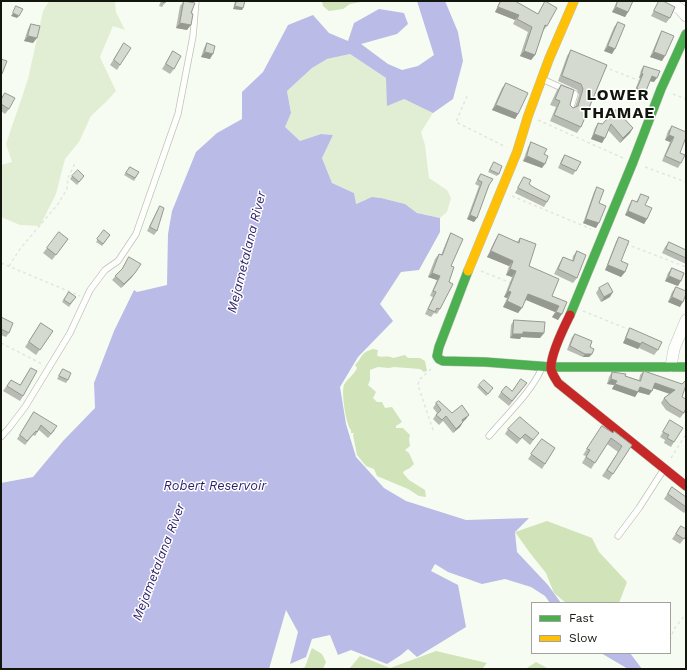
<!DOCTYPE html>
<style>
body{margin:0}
#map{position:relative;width:687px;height:670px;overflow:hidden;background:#f7fcf2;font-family:"Work Sans",sans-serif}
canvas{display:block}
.frame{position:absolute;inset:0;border:2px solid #12160d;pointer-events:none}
.legend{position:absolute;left:531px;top:602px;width:140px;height:52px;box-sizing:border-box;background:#fff;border:1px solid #a0a29e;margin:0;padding:5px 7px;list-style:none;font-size:12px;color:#12160d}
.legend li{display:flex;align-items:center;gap:8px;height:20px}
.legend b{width:20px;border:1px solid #a0a29e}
</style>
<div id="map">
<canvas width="687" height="670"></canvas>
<div class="frame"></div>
<ul class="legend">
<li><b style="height:5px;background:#4caf50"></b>Fast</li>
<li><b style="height:5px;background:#ffc107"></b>Slow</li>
</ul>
</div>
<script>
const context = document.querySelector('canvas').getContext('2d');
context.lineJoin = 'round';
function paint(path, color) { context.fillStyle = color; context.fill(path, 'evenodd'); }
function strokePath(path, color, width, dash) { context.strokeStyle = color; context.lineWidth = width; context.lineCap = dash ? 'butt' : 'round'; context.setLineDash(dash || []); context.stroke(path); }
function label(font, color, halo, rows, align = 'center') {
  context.font = font + ' "Work Sans",sans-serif'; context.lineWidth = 3; context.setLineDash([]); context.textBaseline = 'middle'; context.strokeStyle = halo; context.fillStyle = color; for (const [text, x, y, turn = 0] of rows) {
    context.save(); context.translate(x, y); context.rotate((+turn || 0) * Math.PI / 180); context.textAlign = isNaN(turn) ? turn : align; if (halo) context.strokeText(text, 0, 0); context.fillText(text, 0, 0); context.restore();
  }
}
paint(new Path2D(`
 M49,1h66l1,11 9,18 -12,-4 -13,31 16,34 -9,10 -16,15 -12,26 -14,17 -9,35 -16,32 -20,-1 -19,-8v-52l11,-3 -6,-18 22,-65 15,-68z
 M350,54l36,24 18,21 29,14 -12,19 4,13 4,33 18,12 4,8 -4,14 -7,6 -23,-5 -12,-9 -24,-6 -8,-1 -18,7 -1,-11 -22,-10 -10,-25 11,-23 -12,-1 -21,7 -16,-14 7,-14 -4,-22 25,-23 15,-9z`), '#e2eed4');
paint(new Path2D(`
 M322,1h44l-16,3 -7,5 -14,2 -6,-5z
 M373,349l5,1 -1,6c5,2 11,-1 16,2l12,-3 3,3h12l5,3 2,10 -3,1 -4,-3 -26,-2 -5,1 -11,-1 -8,3v10l-2,5 8,7 -3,6 4,4h5l3,6 7,-1 10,15 -6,4v2h7l7,7 -1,4 1,7 -5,4 4,3 5,11 -4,4 -6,3 -1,2 6,7 16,10 1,7 -7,-1 -11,-7 -31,-13 -3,-7 -8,-3 -9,-11 -4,-20 1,-2h-3v-3c-5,-5 -10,-38 -7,-45 3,-6 10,-10 13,-17l-2,-3c8,-8 5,-12 18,-16z
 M547,521l45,17 7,14 28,30 -8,21h-53l-12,-10 -8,-20 -16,-20 -15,-21z
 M312,648l10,6 4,8 -3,7h-23l5,-2z
 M436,651l51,12 -5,6h-133l11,-13 30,12z
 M536,662l13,7h-21l-1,-1z`), '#d0e3b9');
paint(new Path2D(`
 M417,1h28l13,31 5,29 -10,38 -20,14 -29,-14 -17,7 -1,-28 -36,-24 -23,5 -15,9 -25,23 4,22 -6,14 15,14 21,-7 12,1 -11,23 10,25 22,10 2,11 16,-7 9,1 24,6 12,9 23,5v14l-21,38 -18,2 -21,32 13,17 -35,36 -18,30 6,37 10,33 28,31 22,13 60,19 63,-2 -14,14 2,20 31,33 13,18h-11l-5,-7 -14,-9 -26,-8 -23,5 -34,-12 -13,-8 -4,7 27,14 8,42 -49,30 -9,-8 -7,6 -14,9 -36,-14 -13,5 -8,-20 -18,4 -6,18 -16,7 8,-32 -12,-22 -17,59h-268v-186l32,-6 30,-36 32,-33 -1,-25 20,-52 20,-41 3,2 30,-7 1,-51 4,-23 24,-59 21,-19 25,-14v-27l21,-20 25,-47 25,-10 16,18 19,8 6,-18 25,-14 25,4 4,11 -11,10 -36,10 27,20 14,6 16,-4 16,-11z
 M601,653h29l12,16h-14z`), '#babbe6');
const lane = new Path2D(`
 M542,79l33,15 -5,16
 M489,436c15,-18 46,-48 53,-69
 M1,437l8,-9 16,-21 45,-74 20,-43 15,-20 13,-9 18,-27 42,-120 15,-78 3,-35
 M618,536l21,-28 25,-39`);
const street = new Path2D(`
 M667,1l13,8 6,7
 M671,366l3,-17 12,-29`);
const fast = new Path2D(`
 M468,271l-29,76 -2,9 2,3 4,2 42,1 66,5h135
 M570,315l63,-153 28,-73 25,-55`);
const slow = new Path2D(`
 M468,271l49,-119 11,-36 21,-57 25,-58`);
const jam = new Path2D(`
 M570,315c-6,12 -20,41 -19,54 1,5 4,9 7,14l128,103`);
strokePath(lane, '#bec3ba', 7);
strokePath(street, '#bec3ba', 12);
strokePath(fast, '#bec3ba', 10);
strokePath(slow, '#bec3ba', 10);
strokePath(jam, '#bec3ba', 10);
strokePath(new Path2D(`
 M604,67l36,14
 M673,94l13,5
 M467,96l-11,26 50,25
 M538,120l85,38
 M645,167l41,15
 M512,196l79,33
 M626,244l60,23
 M1,263l79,33
 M9,266l11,-17 38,-45 9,-15 1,-11 8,-17
 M481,271l30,12
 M583,311l47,19
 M1,343l41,21
 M431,369l-12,11 -1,5 16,48
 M671,458l15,-24
 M670,640l4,-11 12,-15`), '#e3e5e2', 1.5, [3, 3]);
strokePath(lane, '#fefffd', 5.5);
strokePath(street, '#fefffd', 11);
strokePath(fast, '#4caf50', 9);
strokePath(slow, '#ffc107', 9);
strokePath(jam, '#c62828', 9);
paint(new Path2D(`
 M161,1h5l-4,6 -3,-1z
 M184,1l7,12 -4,17 -11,-2 4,-22z
 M235,1h10l-3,9 -9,-1z
 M500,1h15l23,13 7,-13 2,25 -4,5 -8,24 -4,5 -11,-4 8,-24 -15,-8 2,-4 -20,-8z
 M617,1h16l-5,11 -3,5 -13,-5z
 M659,1h4l7,17 -4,5 -15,-7z
 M618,22l-6,32 -8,-3 10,-24z
 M31,24l2,19 -9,-2 4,-12z
 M662,31v30l-12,-4 9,-21z
 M124,43l-4,22 -3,5 -7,-5z
 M207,43l3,16 -9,-2 3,-9z
 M571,50l36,15 -26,62 -4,6 -27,-12 6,-14 -6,-2 7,-15 4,-5 9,20 3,3 2,-1 4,-12 -2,-5 -19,-9 9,-25z
 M173,51l1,18 -4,5 -8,-5z
 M644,66l10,16 -4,-1 -4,10 -3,5 -9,-4 6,-14h-1l2,-8z
 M506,83l12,31 -3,5 -23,-9 10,-22z
 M5,93l4,16 -4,5 -4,-3v-12z
 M616,110l17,18 -3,5 -10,10 -12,-13 -6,13 -11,-4 4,-11 3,-5 4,1z
 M672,126l9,37 -3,5 -16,-7 8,-19 -5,-2 3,-9z
 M531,142l13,12 -2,14 -19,-7 5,-14z
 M565,155l16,7 -8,13 -15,-7 4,-9z
 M494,162l5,12 -2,2 -9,-4z
 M130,167l9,5 -5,9 -10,-6z
 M481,174l8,11 -15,37 -7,-3 12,-33 -4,-2 3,-6z
 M72,176h12l-7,9 -7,-6z
 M524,177l5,7 18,18 -3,5 -29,-14 6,-11z
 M597,187l2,16 -3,25 -13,-5 11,-31z
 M641,194l4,11 2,14 -3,5 -19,-9 4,-10 3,-5 4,2z
 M160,206l-3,25 -3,4 -7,-4 10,-20z
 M104,230l6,5 -8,11 -6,-4z
 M451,233v33l-2,16 -9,27 -3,5 -3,-1 -3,4 -6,-3 8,-17 -3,-1 7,-16 -9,-3 7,-18 4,-5 2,1 7,-17z
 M499,234l18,8 3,-4 9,28 23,30 15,6 -9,18 -6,-3 3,-5 -29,-12 -8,13 -15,-6 4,-9 -3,-1 8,-20 -6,-2 3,-9 -22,-9 8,-17z
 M619,237l2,24 4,11 -4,5 -16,-7 11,-28z
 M68,239l-16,21 -9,-7 4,-5z
 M669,242l17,8v14l-24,-11 3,-6z
 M577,251v27l-4,5 -19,-9 6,-12 3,-5 9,4 1,-5z
 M129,257l6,16 -3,4 -11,11 -9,-8 9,-10z
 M672,268l6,18 -13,-5 3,-8z
 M676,287l4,20 -12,-5 4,-10z
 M599,288l11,9 -9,5 -5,-9z
 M69,292l7,5 -7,10 -7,-5z
 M1,317l8,16 -3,4 -5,-2z
 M514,320l30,13 -4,5 -19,-1 -1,2 -10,-1 1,-13z
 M41,323l12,8 -17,24 -11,-8z
 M630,328l28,22 -4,5 -15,-7 -1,1 -15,-6 4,-10z
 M575,334l15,13 2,7 -3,3h-6l-16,-7 5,-13z
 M31,368l-8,28 -3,5 -17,-10 8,-11 9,5z
 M63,369l5,11 -2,3 -9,-4z
 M644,371l38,26 2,16 -4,5 -14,-8 -5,-7 3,-5 5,-4 -16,-6 -4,7 -11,-3 -3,5 -23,-8 2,-4 -7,-1 2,-7 3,-5 27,8 1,-5z
 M527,383l-18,23 -11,-9 3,-5 11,-1z
 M479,385l12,6 -5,5 -9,-9z
 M436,403l16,10 14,6 -3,3 -3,5 -7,6 -10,-12 -4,4 -6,-6 4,-6 -4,-5z
 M34,412l21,18 -7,8 -9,-8 -4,6 -2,-1 -8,10 -8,-6z
 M520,417l15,21 -5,7 -8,-7 -5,6 -12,-10 3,-5z
 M670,420l4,22 -3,5 -7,-4 1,-3 -5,-3z
 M602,426l30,19 -23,35 -7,-4 16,-24 -11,-8 -16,25 -9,-6 4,-7 -3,-1z
 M542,439l13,9 -13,21 -14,-10z
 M672,487l14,10v13l-2,3 -20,-14z
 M681,526l5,10 -6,8 -8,-5z`), '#b7bbb3');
paint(new Path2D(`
 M235,6l8,2 -1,2 -9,-1z
 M498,7l21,8 -4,5 -20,-8z
 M616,7l12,5 -3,5 -13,-5z
 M13,13l6,3 -2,2 -6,-2z
 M180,23l11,2 -4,5 -11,-2z
 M28,36l9,2 -4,5 -9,-2z
 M608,46l7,3 -3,5 -8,-3z
 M524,51l11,4 -4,5 -11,-4z
 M205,52l8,2 -3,5 -9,-2z
 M654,52l11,4 -3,5 -12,-4z
 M642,73l1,1 -3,4h-1z
 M652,76l5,2 -3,4 -5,-1z
 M637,88l9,3 -3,5 -9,-4z
 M496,105l22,9 -3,5 -23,-9z
 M633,128l-3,5 -10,10 3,-5z
 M594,134l11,4 -3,5 -11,-4z
 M669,135l5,2 -4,5 -5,-2z
 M527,156l18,8 -3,4 -19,-7z
 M628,211l19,8 -3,5 -19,-9z
 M470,215l7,3 -3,4 -7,-3z
 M586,219l13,4 -3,5 -13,-5z
 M491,251l22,10 -4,5 -22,-9z
 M608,265l17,7 -4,5 -16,-7z
 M510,269l6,2 -4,6 -6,-2z
 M135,273l-3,4 -11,11 3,-4z
 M432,273l8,3 -3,4 -9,-3z
 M669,276l12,5 -3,5 -13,-5z
 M508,291l3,1 -4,6 -3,-1z
 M613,292l-3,5 -9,5 3,-5z
 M528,294l31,12 -4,6 -31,-13z
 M672,297l11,5 -3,5 -12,-5z
 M507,301l15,7 -4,5 -15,-6z
 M556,312l6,2 -4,6 -6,-3z
 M523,332l21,1 -4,5 -19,-1 -1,2 -10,-1 3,-4z
 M626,338l15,6 -3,5 -15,-6z
 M585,354h7l-3,3h-6z
 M611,379l6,2 -3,4 -7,-1z
 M655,383l20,7 -4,4 -19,-6z
 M615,384l25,3 12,4 -3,4 -11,-3 -3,5 -23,-8z
 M469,415l-3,4 -7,6 3,-5z
 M463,422l-3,5 -7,6 3,-4z`), '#959992');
const building = new Path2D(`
 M162,1h4l-1,2 -3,-1z
 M184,1l11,2 -4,10 2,1 -2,11 -11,-2z
 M237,1h8l-2,7 -8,-2z
 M501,1h14l23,13 7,-13 12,7 -10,18 -2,-1 -10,30 -11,-4 8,-24 -15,-8 2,-4 -21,-8z
 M618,1h15l-5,11 -12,-5z
 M659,1h4l12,6 -5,11 -16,-7z
 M16,6l7,3 -4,7 -6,-3z
 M618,22l7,3 -10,24 -7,-3z
 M31,24l9,2 -3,12 -9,-2z
 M662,31l12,5 -9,20 -11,-4z
 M124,43l7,5 -11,17 -6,-5z
 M207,43l8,3 -2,8 -8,-2z
 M571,50l36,15 -26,62 -27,-12 6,-14 -5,-2 6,-14 13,5 -4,15 3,3 5,-2 5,-17 -2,-5 -19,-8z
 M173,51l8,5 -7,13 -8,-5z
 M1,59l6,2 -5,13h-1z
 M644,66l16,5 -3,7 -5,-2 -6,15 -9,-3 6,-14 -1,-1z
 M506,83l22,10 -10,21 -22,-9z
 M5,93l10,5 -6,11 -8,-5v-4z
 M616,110l17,18 -10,10 -12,-14 -6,14 -11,-4 4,-11 4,1z
 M672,126l14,6v5l-6,16 5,2 -4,8 -16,-7 9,-19 -5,-2z
 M531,142l16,7 -3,5 4,2 -3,8 -18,-8z
 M565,155l16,7 -5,9 -15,-7z
 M494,162l8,4 -3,8 -9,-4z
 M130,167l9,5 -4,6 -9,-5z
 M78,170l6,6 -5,6 -7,-6z
 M481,174l12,5 -4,6 -12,33 -7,-3 12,-33 -4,-2z
 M524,177l7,3 -2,4 4,3 17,9 -3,6 -29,-14z
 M597,187l7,3 -5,13 7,3 -7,17 -13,-4z
 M641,194l8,3 -4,8 7,3 -5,11 -19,-8 4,-11 5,2z
 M160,206l4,2 -7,23 -7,-4z
 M104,230l6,5 -7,9 -6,-5z
 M59,232l9,7 -12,16 -9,-7z
 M451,233l12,6 -12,27 3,1 -5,15 4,2 -13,25 -3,-1 -2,4 -7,-3 8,-17 -3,-1 7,-15 -8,-3 7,-19 3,1z
 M499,234l20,9 1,-5 16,6 -7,22 30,13 -7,17 15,6 -5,12 -6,-2 3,-6 -31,-12 -6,14 -15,-7 4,-9 -3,-1 8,-20 -6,-2 3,-8 -22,-10z
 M619,237l10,4 -8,20 7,3 -3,8 -17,-7z
 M669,242l17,8v8l-20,-9z
 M577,251l9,4 -9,23 -19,-9 5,-12 10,4z
 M129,257l12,7 -6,9 -11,11 -9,-8 7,-7z
 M672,268l12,5 -3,8 -12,-5z
 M608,283l5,9 -9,5 -5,-9z
 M676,287l10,4v3l-3,8 -11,-5z
 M69,292l7,5 -6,7 -6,-4z
 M1,317l12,6 -4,10 -8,-4z
 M514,320l31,2 -1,11 -21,-1v2h-10z
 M41,323l12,8 -13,19 -11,-8z
 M630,328l32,14 -4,8 -16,-8 -1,2 -15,-6z
 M575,334l17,7 -2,6 4,2 -2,5h-7l-15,-8z
 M31,368l6,3 -14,25 -16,-10 4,-6 9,5z
 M63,369l8,4 -3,7 -9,-4z
 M644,371l38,13 4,-4v5l-4,12 4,2v9l-2,5 -14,-8 -6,-7 11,-8 -20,-7 -3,8 -12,-4 -2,5 -23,-8 2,-3 -6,-2 1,-7 14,2 -1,2 15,5z
 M521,379l6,4 -15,18 -11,-9 5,-6 6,5z
 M484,380l9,8 -5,6 -9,-9z
 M439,401l13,12 10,-8 7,10 -7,5 1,2 -7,7 -10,-13 -4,4 -6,-5 5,-5 -5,-7z
 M34,412l23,14 -6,8 -10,-9 -4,7 -1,-1 -9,10 -7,-6z
 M520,417l19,16 -6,7 -8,-6 -5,5 -12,-10z
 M670,420l13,8 -9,14 -7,-4 2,-3 -6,-3z
 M602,426l11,7 1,-2 18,14 -19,29 -6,-4 15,-24 -11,-8 -16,25 -9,-6 4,-7 -3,-1z
 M542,439l13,9 -10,16 -14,-10z
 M672,487l14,10v10l-18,-13z
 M681,526l5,3v7l-2,3 -8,-5z`);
paint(building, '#d5dad0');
strokePath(building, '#959992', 1);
label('italic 13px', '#2b1e69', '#fff', [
 ["Mejametalana River",247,252,-76],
 ["Robert Reservoir",215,486],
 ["Mejametalana River",159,562,-69]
]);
context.letterSpacing = '1px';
label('bold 16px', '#12160d', '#fff', [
 ["LOWER",618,95],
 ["THAMAE",618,113]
]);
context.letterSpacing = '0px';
</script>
